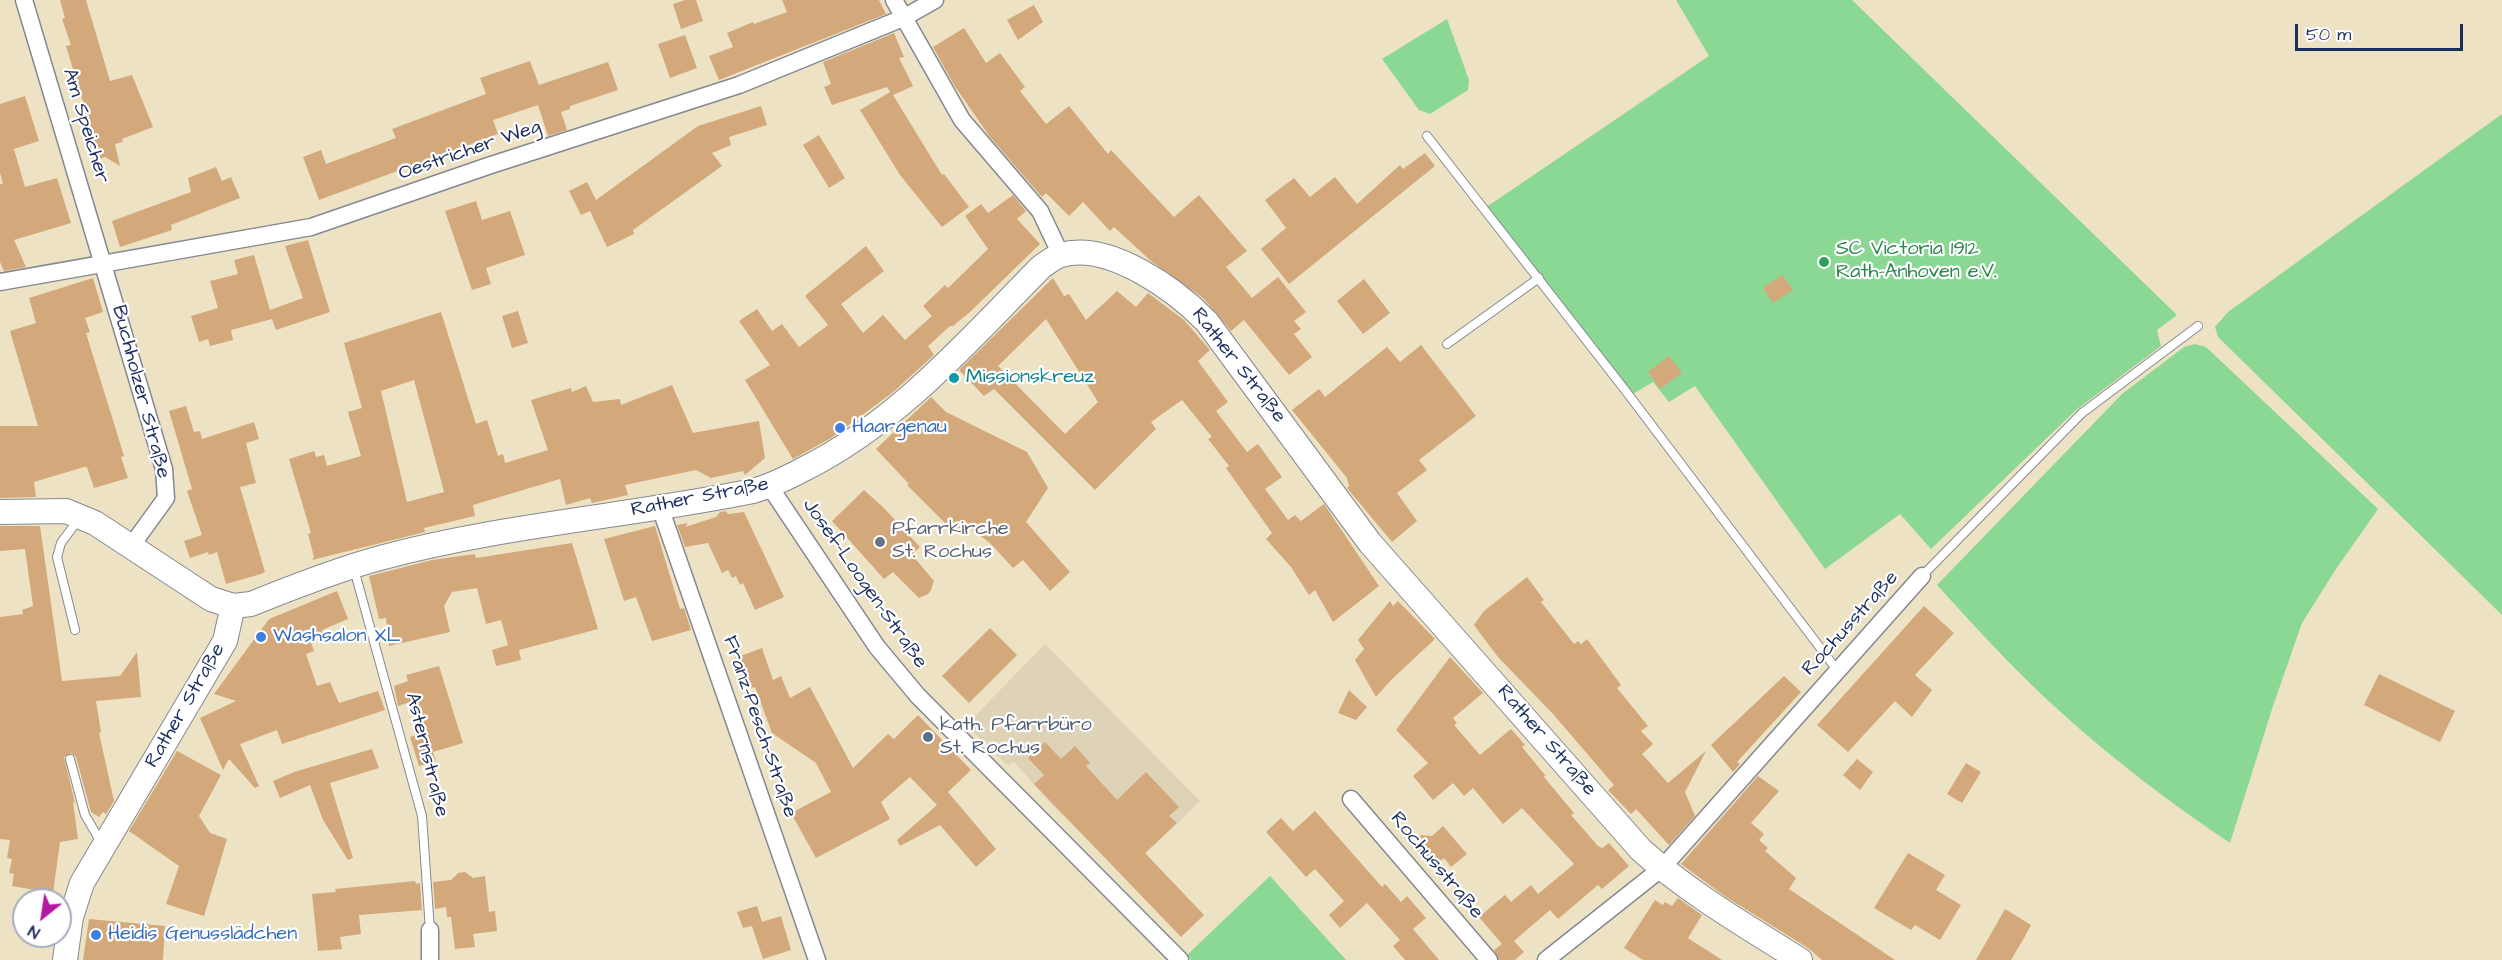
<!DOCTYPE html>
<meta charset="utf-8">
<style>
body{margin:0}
#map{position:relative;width:2502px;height:960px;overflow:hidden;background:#ede3c4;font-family:"Architects Daughter",sans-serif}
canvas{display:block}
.north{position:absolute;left:12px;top:888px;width:60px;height:60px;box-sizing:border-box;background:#fff;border:2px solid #a4acbf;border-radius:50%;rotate:210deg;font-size:16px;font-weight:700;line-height:24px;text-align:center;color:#1b2f5e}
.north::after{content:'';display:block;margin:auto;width:21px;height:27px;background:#b5179e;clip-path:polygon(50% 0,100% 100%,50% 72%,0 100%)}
.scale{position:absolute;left:2295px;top:24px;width:168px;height:27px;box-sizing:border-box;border:3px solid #1b2f5e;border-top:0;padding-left:8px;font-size:18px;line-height:21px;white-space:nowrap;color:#1b2f5e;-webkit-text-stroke:4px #fff;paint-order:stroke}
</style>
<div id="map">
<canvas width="2502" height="960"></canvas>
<div class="north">N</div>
<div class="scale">50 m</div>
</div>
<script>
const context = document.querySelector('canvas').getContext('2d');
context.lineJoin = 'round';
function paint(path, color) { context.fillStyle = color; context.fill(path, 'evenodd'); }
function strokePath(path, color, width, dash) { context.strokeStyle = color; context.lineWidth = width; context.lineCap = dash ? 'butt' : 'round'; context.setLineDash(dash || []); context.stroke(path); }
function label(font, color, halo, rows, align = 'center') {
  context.font = font + ' "Architects Daughter",sans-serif'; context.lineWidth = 4.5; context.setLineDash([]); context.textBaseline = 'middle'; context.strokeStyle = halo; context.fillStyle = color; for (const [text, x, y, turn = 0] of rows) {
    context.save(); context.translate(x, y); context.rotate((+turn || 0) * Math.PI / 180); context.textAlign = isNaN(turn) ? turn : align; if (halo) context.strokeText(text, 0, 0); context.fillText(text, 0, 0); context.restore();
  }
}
paint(new Path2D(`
 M1045,644l155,157 -60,58h-33l-56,-55 -37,-42 -7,3 -41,-40z`), '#ded3b6');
paint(new Path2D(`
 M1676,0h176l325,315 -20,15 4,16 -85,64 -145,139 -31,-35 -75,55 -130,-183 -26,16 -16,-20 -22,13 -146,-187 224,-152z
 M1447,19l22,61 -1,10 -38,24 -11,-4 -37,-51z
 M2502,114v501l-284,-278 -3,-10 13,-15z
 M2195,344l11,3 172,162 -42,60 -34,54 -29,83 -43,137c-58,-39 -114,-81 -166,-128 -45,-40 -87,-86 -127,-130l185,-191 62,-47z
 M1270,876l76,84h-155l-4,-5z`), '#8bd794');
paint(new Path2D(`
 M60,0h26l24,81 22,-6 21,52 -31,12 1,3 -8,2 5,22 -15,-9 -11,4 -14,-48 6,-1 -20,-66 5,-1 -9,-26 3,-1z
 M685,0h11l7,21 -22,8 -8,-25z
 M782,0h97l7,14 -167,66 -10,-24 24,-9 -6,-14 26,-11 1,2 33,-12z
 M1034,5l9,17 -25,18 -11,-20z
 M964,28l22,35 14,-10 25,34 -5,4 26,33 23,-18 39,48 3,-4 63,67 25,-22 48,56 -21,16 26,31 26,-21 28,35 -12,9 7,8 -7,5 18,23 -23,18 -45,-55 -13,11 -28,-33 -52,-37 -37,-34 -4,4 -27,-29 -14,14 -23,-23 -4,4 -52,-60 -36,-52 -21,-38z
 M894,33l10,24 -5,1 14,28 -20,9 49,80 2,-1 25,33 -27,20 -42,-52 -40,-65 30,-18 -3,-5 -55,18 -8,-18 7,-3 -8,-22z
 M685,35l12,33 -27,10 -12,-34z
 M530,61l9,24 69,-23 10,28 -48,16v3l-9,3 6,18 -19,6 -10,-31 -45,15 5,14 -70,26 -2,10 -7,-7 -100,37 -16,-43 18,-7 5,14 70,-26 -4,-9 94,-35 -6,-16z
 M25,96l14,45 -25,8 11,38 32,-9 14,45 -57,17 12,27 -22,4 -4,-9v-78h3l-3,-11v-69z
 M761,106l6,19 -38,12 2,8 -19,8 10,13 -89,64 1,4 -27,13 -17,-36 -9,4 -12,-24 18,-9 9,18 102,-74z
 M819,135l26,43 -16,10 -26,-43z
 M1425,153l10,13 -146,118 -28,-35 25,-21 -21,-28 29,-22 16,19 25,-20 22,27 43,-39 3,4z
 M216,167l6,14 9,-4 9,21 -69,27 1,5 -52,17 -8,-26 79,-29 -3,-14z
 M1013,195l13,16 -9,8 23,25 -70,68 -17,14h-3l-22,20 6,9 -42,38 -61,45 -38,21 -48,-79 25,-15 -31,-44 18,-12 15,22 10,-7 17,23 29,-22 -23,-29 61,-50 18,25 -43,33 22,29 20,-18 22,25 27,-24 -9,-10 22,-21 3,3 40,-39 -23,-33 16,-12 7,9z
 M476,201l6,19 28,-9 15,44 -39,13 5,16 -19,6 -27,-79z
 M308,240l22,72 -54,18 -4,-11 -41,11 2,10 -23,6 -2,-7 -9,3 -8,-26 27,-8 -8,-27 28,-7 -4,-14 20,-5 16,55 33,-12 -18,-52z
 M1782,275l11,15 -20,13 -10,-15z
 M93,278l10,34 -18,6 5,14 -4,1 38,123 -3,1 7,21 -34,10 -7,-21h-3l-50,15 2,15 -36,1v-72h38l-28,-95 26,-8 -7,-25z
 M1053,278l11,18 5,-2 17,26 31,-29 19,16 12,-14 36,27 26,30 -12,11 30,41 -12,9 31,41 11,-8 24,33 -17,12 23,31 7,-5 6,6 23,-17 55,82 -46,36 -18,-32 -6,5 -18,-28 -25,-28 6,-6 -46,-65 3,-2 -21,-27 4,-2 -30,-37 -31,22 5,7 -61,61 -101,-101 -10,7 -25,-26zM1046,319l52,83 -33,32 -67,-68z
 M1364,279l26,34 -27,21 -26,-33z
 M518,311l10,32 -16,5 -10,-32z
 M441,312l35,112 11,-4 11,36 5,-2 2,9 43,-13 -17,-50 40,-12 1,4 14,-6 7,16 27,-3 1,6 51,-20 21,48 66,-12 6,37 -20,17 -2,-4 -32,7 -15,-8 -71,15 3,10 -36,8 -2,-5 -24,7 -6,-26 -87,26 2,11 -51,12 1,4 -113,28 2,-3 -6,-23 3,-1 -22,-74 25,-8 2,6 8,-2 3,11 34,-10 -13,-44 14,-4 -18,-65zM414,380l30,112 -37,10 -26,-111z
 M1421,345l55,71 -57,44 8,10 -30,23 20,28 -25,21 -45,-54 2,-2 -2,-8 -55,-68 27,-21 6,8 62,-50 13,15z
 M1669,356l13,17 -22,16 -12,-17z
 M931,397l15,15 81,40 21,36 -22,34 44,50 -20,19 -27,-31 -10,8 -23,-25 -27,-20 -8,10 -48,-48 2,-1 -33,-35z
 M186,406l8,26 6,-1 2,8 52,-17 5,17 -13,4 10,40 -16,4 25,85 -4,2 -35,10 -9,-32 -8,3 -1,-3 -18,6 -6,-17 18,-6 -15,-44 5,-2 -23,-78z
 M864,490l19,17 37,40 -7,6 2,2 -2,1 21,25 -3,9 -3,4 -9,4 -26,-26 -9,7 -52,-58z
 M726,511l2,3 16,-2 40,85 -29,13 -12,-27 -3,2 -4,-9 -4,2 -4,-8 -6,3 -14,-30 -23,4 -8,-22 11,-2 -3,4 31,-10 4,-5z
 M0,526h40l22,155 58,-5 17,-24 4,45 -45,4 5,31 -2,1 15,68 -8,13 -3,-2 -4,5 -8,-5 -15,-55 -5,-4 -7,4 11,46 -2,-1 5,37 -18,3 -7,51 -41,-7 2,-12 -5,-1 3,-14 -5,-1 3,-18 -10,-1v-222l23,-3 -1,-4 11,-4 -8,-57 -25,2z
 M655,526l25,83 4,-1 7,22 -39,11 -16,-44 -12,4 -20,-62z
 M572,543l26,86 -79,21 2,10 -25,6 -4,-16 16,-5 -7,-25 -15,4 -9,-36 -25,4 -8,14 6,26 -61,14 -3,-28 -7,1 -10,-43 63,-16 43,-6 1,4z
 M1527,577l17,23 -3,2 33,42 4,-3 3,3 6,-5 34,46 -4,3 31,38 -7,5 12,13 -11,10 26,29 38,-32 -21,41 10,24 -26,29 -33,-36 -5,5 -23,-24 6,-5 -61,-71 -55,-57 -24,-32 10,-14z
 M337,591l11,28 -26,11 1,4 -13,6 4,11 -8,3 11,32 13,-4 9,21 39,-12 7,19 -103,34 -5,-14 -37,14 19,42 -4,2 -26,-29 -6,11 -23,-52 36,-17 -22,-7 55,-75z
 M1390,601l3,5 5,-5 37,38 -44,41 -15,17 -21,-37 9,-11 -6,-9z
 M1924,606l30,27 -39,42 17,15 -20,27 -17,-16 -47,51 -31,-27z
 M990,628l27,27 -48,48 -27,-27z
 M762,648l11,32 8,-4 9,22 20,-11 43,81 35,-34 6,5 24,-24 53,55 -23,22 48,57 -20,18 -36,-42 -40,21 -3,-6 40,-35 -27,-28 -29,25 9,17 -74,39 -25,-45 40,-21 -15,-29 -44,-30 -17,-46 -8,2 -12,-31z
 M1450,657l33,36 -30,25 4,5 -3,2 26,30 31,-26 14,16 -3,2 23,28 -1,2 30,36 -3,2 27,31 4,2 7,-5 20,23 -27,23 -4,-4 -40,34 -8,-9 -36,31 10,11 -9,8h-16l-5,-10 8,-6 -23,-27 26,-22 6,7 20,-17 7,9 36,-30 -52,-56 -19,16 -30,-36 -9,8 -11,-13 -20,17 -20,-24 15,-13 -32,-33z
 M439,666l24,77 -30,9 3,9 -17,5 -9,-29 13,-4 -9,-32 -16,5 -4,-20 14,-5 -2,-6z
 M2379,674l76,37 -15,31 -76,-37z
 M1784,676l17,16 -64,70 3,2 -7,8 -22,-27z
 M1349,690l18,17 -11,13 -18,-7z
 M1045,742l16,17 14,-13 15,17 -4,3 31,34 29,-28 33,35 -10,9 8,7 -32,30 59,62 -23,22 -147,-153 10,-9 -16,-17z
 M372,749l7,19 -49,15 23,75 -5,2 -25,-40 -13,-35 -30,13 -7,-17 21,-9z
 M177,751l44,24 -22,41 11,17 17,6 -23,77 -38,-12 13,-38 -50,-35z
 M1857,759l16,13 -13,18 -17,-15z
 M1966,763l15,9 -19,31 -15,-9z
 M1758,776l21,15 -28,32 13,11 -5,6 9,8 -3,3 31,27 -7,11 106,71h-73l-14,-12 -82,-51 -45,-33z
 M1315,811l67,76 3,-3 16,18 6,-6 19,22 -13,11 26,31h-34l-12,-14 7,-6 -33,-37 -27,25 -11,-13 15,-14 -29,-32 -9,8 -40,-45 15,-14 12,13z
 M1443,826l24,28 -16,13 -7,-9 -12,10 -21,-25 10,-8 11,1z
 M1908,853l37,22 -9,15 25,15 -21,35 -25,-15 -4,5 -37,-22z
 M465,872l8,6 12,-2 4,36 6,-1 2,20 -24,3 2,13 -20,2 -4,-32h-4l-1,-10 -11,2 -2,-27 18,-2 7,-7z
 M415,881l1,3 4,-1 2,27 -63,5 2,19 -21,3 2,12 -24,2 -6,-57 24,-2 -1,-3z
 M1678,898l24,17 -14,23 34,22h-79l-19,-12 31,-48 8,5 2,-3 7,4z
 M757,906l5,16 19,-6 10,34 -28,9 -11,-33 -9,2 -6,-16z
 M2005,909l26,16 -7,13 -13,22h-35z
 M89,919l76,7 -2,34h-80z`), '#d3a87b');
const lane = new Path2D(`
 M1427,136l198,254 212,280
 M1447,344l92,-66
 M354,569l68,247 8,114
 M1922,576l160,-163 116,-87
 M75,630l-18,-73 4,-14 17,-23
 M70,759l15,56 17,29`);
const street = new Path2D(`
 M24,0l140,469 2,29 -34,47
 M894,0l68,120 78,91 21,44
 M0,282l311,-55 177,-61 251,-81 164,-67 32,-18
 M770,487l107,160 41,49 262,264
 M660,507l157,453
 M1351,799l138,161
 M430,930v30
 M1546,960l116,-92 260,-292`);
const secondary = new Path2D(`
 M0,512l66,-1 29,12 116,76 22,7 18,-2c42,-17 85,-34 129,-46 122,-33 250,-42 373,-67 18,-5 34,-13 51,-22 94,-47 164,-128 237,-202 6,-4 13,-10 20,-12 48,-14 115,35 146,67l163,221 271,307c48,43 105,76 159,110
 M65,960l6,-43 11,-34 143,-242 8,-35`);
strokePath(lane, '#848991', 10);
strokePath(street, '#848991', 19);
strokePath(secondary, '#848991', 26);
strokePath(lane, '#fff', 8);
strokePath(street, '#fff', 16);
strokePath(secondary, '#fff', 24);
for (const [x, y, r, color] of [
 [1824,262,6,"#2e9e5b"],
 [954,378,6,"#0f9aa8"],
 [840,428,6,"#3f7fe0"],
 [880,542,6,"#6b7280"],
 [261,637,6,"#3f7fe0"],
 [928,737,6,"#5c6f8a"],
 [96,935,6,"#3f7fe0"]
]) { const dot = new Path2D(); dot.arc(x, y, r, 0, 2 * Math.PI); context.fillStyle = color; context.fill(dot); strokePath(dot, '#fff', 2); }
label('20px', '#1b2f5e', '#fff', [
 ["Am Speicher",85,126,73],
 ["Oestricher Weg",470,151,-19],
 ["Rather Straße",1238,366,52],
 ["Buchholzer Straße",140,392,75],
 ["Rather Straße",700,498,-11],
 ["Josef-Loogen-Straße",864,584,55],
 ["Rochusstraße",1851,624,-48],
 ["Rather Straße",186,706,-60],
 ["Franz-Pesch-Straße",759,727,71],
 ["Rather Straße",1546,741,49],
 ["Asternstraße",426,755,76],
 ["Rochusstraße",1436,866,50]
]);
label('20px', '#27864d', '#fff', [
 ["SC Victoria 1912",1836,250],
 ["Rath-Anhoven e.V.",1836,273]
], 'left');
label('20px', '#0d838f', '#fff', [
 ["Missionskreuz",966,378]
], 'left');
label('20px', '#366cbe', '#fff', [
 ["Haargenau",852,428],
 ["Washsalon XL",273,637],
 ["Heidis Genusslädchen",108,935]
], 'left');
label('20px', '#5b616d', '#fff', [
 ["Pfarrkirche",892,530],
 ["St. Rochus",892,553]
], 'left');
label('20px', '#4e5e75', '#fff', [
 ["kath. Pfarrbüro",940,726],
 ["St. Rochus",940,749]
], 'left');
</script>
